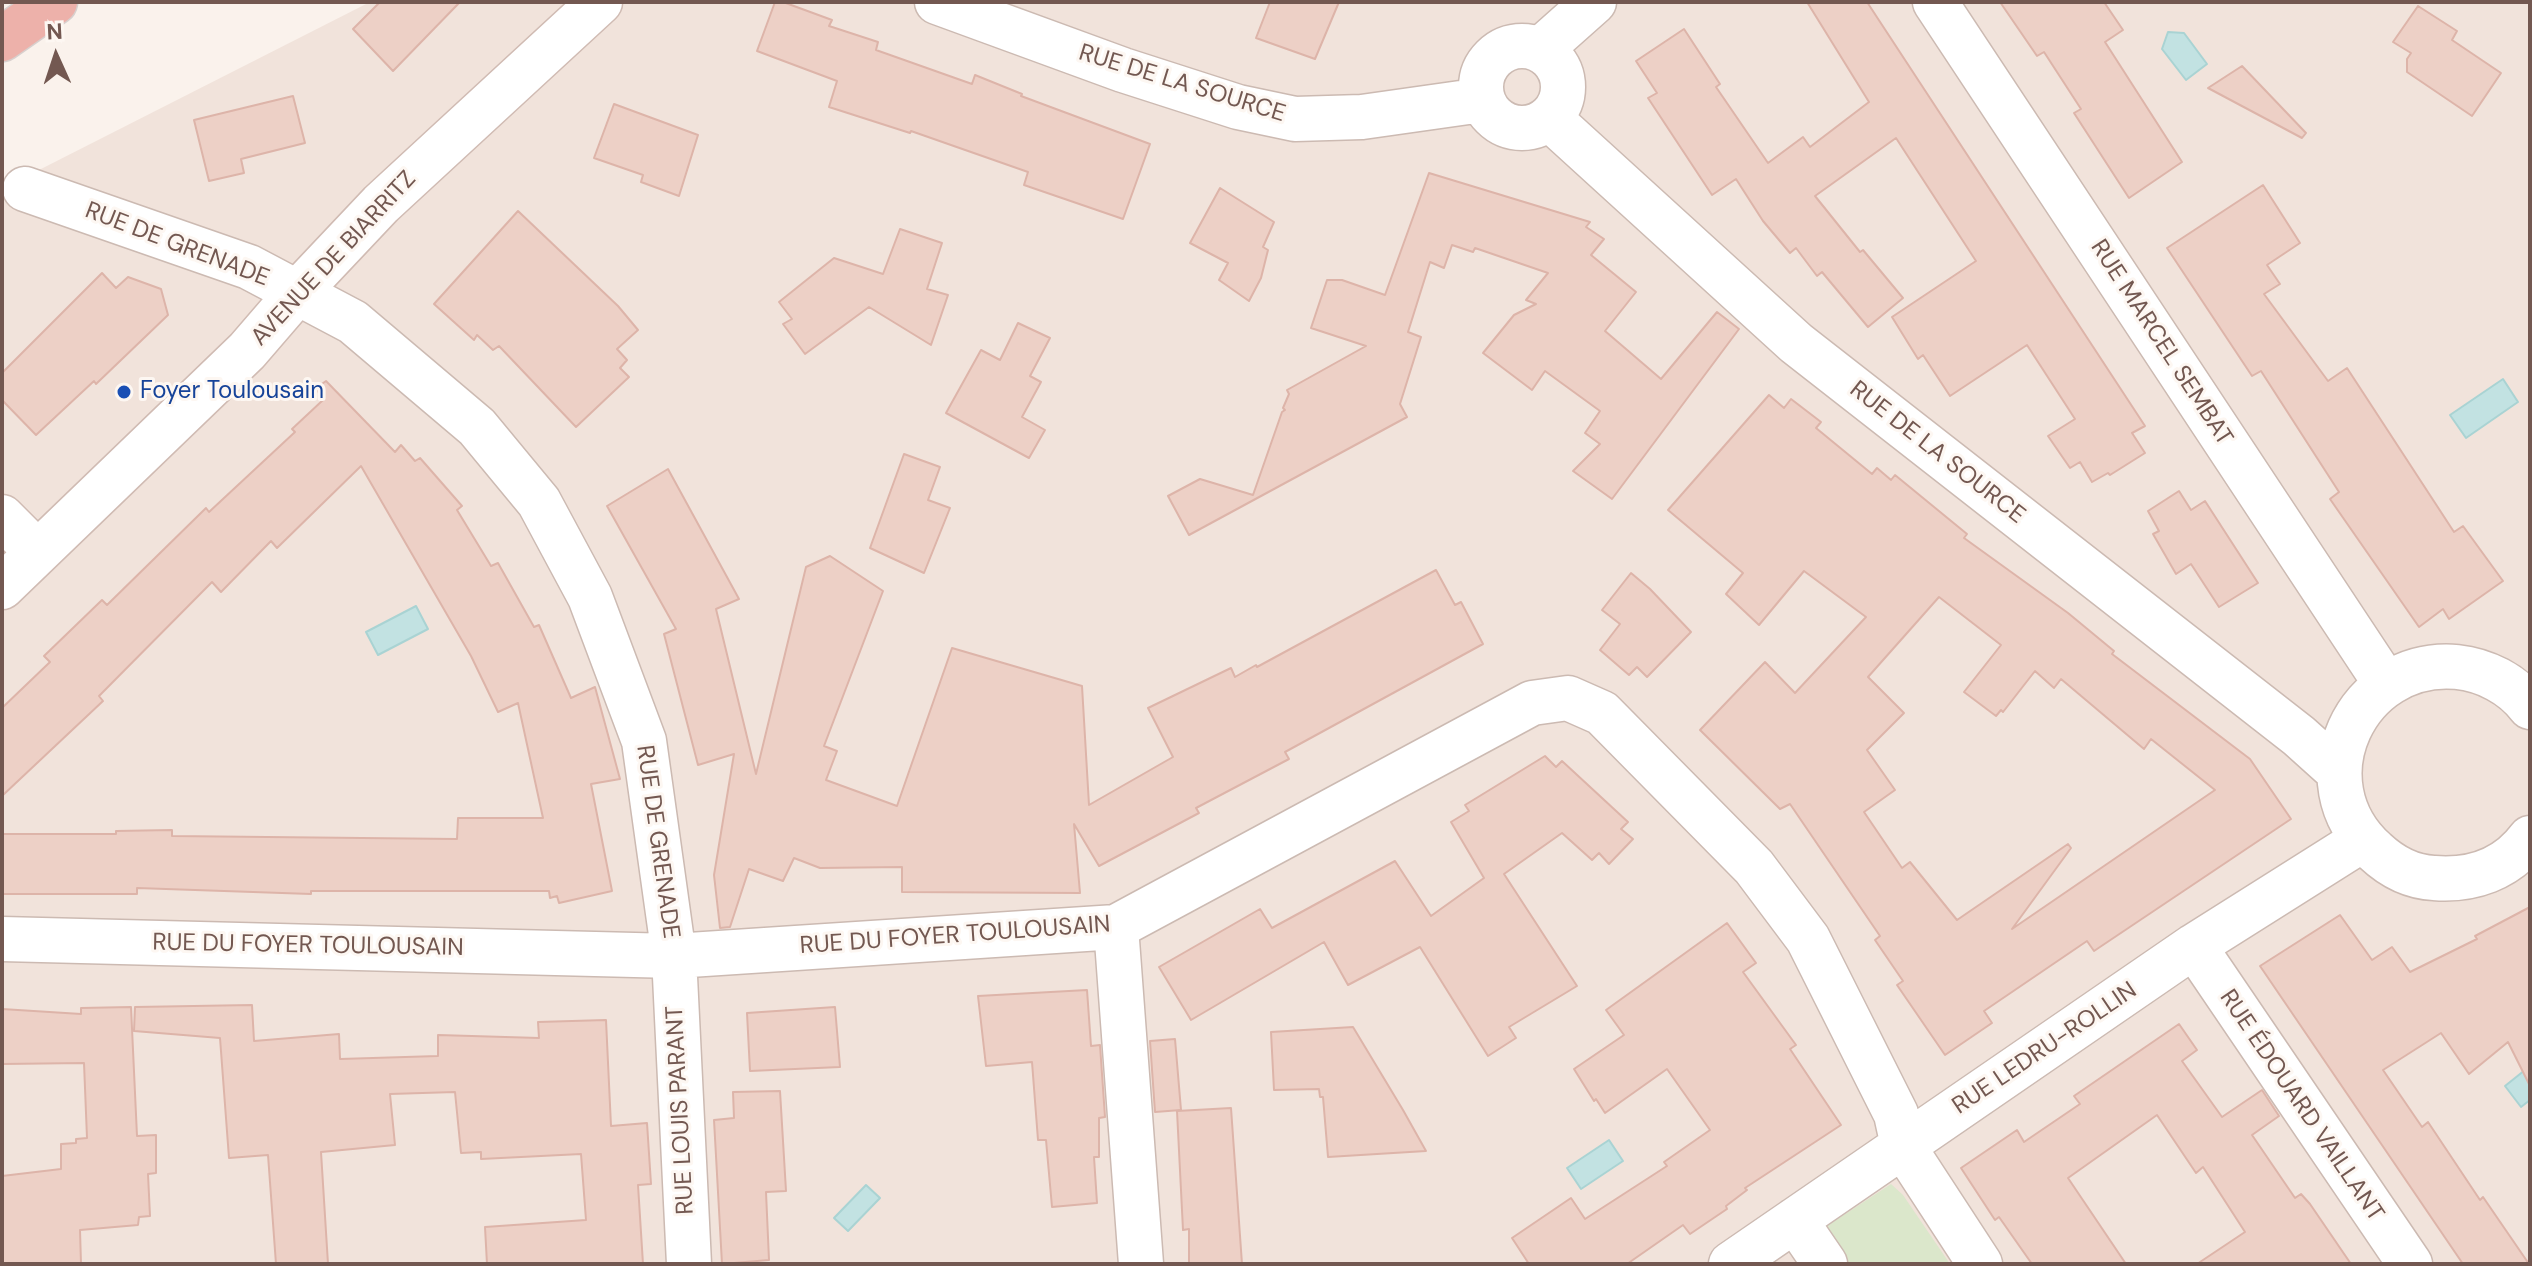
<!DOCTYPE html>
<meta charset="utf-8">
<style>
body{margin:0}
#map{position:relative;width:2532px;height:1266px;overflow:hidden;background:#faf2ec;font-family:"DM Sans",sans-serif}
canvas{display:block}
.frame{position:absolute;inset:0;border:4px solid #735851;pointer-events:none}
.north{position:absolute;left:16px;top:16px;width:80px;height:80px;-webkit-text-stroke:6px #fdf7f2;paint-order:stroke;rotate:357deg;font-size:22px;font-weight:700;line-height:32px;text-align:center;color:#735851}
.north::after{content:'';display:block;margin:auto;width:28px;height:36px;background:#735851;clip-path:polygon(50% 0,100% 100%,50% 72%,0 100%)}
</style>
<div id="map">
<canvas width="2532" height="1266"></canvas>
<div class="frame"></div>
<div class="north">N</div>
</div>
<script>
const context = document.querySelector('canvas').getContext('2d');
context.lineJoin = 'round';
function paint(path, color) { context.fillStyle = color; context.fill(path, 'evenodd'); }
function strokePath(path, color, width, dash) { context.strokeStyle = color; context.lineWidth = width; context.lineCap = dash ? 'butt' : 'round'; context.setLineDash(dash || []); context.stroke(path); }
function label(font, color, halo, rows, align = 'center') {
  context.font = font + ' "DM Sans",sans-serif'; context.lineWidth = 6; context.setLineDash([]); context.textBaseline = 'middle'; context.strokeStyle = halo; context.fillStyle = color; for (const [text, x, y, turn = 0] of rows) {
    context.save(); context.translate(x, y); context.rotate((+turn || 0) * Math.PI / 180); context.textAlign = isNaN(turn) ? turn : align; if (halo) context.strokeText(text, 0, 0); context.fillText(text, 0, 0); context.restore();
  }
}
paint(new Path2D(`
 M370,2h2160v1262h-2528v-1070l37,-24z`), '#f1e3db');
paint(new Path2D(`
 M1891,1184l12,11 47,69h-105l-15,-22 -3,-16z`), '#dbe7cb');
const water = new Path2D(`
 M2168,32l16,1 23,31 -21,16 -24,-31z
 M2503,379l15,23 -52,36 -16,-23z
 M416,606l12,23 -50,26 -12,-23z
 M2530,1066v34l-9,7 -16,-21z
 M1609,1140l14,21 -42,28 -14,-21z
 M866,1185l14,13 -32,33 -14,-13z`);
paint(water, '#c2e2e2');
strokePath(water, '#a9d3d3', 2);
const building = new Path2D(`
 M380,2h80l-67,69 -40,-42z
 M775,2h8l49,18 -3,6 49,16 -2,8 96,34 3,-9 47,19 -1,2 129,48 -27,75 -99,-34 4,-13 -117,-41 -1,2 -81,-26 8,-26 -80,-30z
 M1270,2h69l-24,57 -59,-21z
 M1807,2h60l278,424 -13,7 13,20 -35,22 -2,-2 -16,9 -12,-20 -10,6 -22,-32 27,-17 -48,-74 -77,51 -27,-41 -5,4 -26,-42 84,-56 -80,-123 -81,58 45,56 3,-2 40,48 -35,29 -46,-55 -5,4 -21,-28 -6,5 -27,-32 -27,-42 -24,16 -64,-97 9,-5 -21,-32 48,-32 36,55 -4,3 52,76 35,-26 7,10 59,-45z
 M2000,2h104l19,28 -18,12 77,120 -53,36 -55,-85 7,-4 -37,-57 -7,4z
 M2418,6l39,25 -5,9 49,33 -29,43 -65,-44v-13l4,-6 -18,-11z
 M2242,66l64,67 -4,5 -94,-50z
 M293,96l12,47 -64,16 3,14 -35,8 -15,-61z
 M614,104l84,31 -19,61 -38,-14 2,-7 -49,-17z
 M1429,173l161,49 -4,5 18,12 -13,16 45,37 -31,39 56,48 56,-67 22,17 -127,170 -39,-28 27,-27 -15,-11 15,-22 -55,-40 -13,19 -49,-37 31,-38 22,-11 -10,-4 22,-27 -73,-25 -2,4 -21,-7 -8,23 -14,-6 -22,70 13,5 -21,67 7,13 -218,118 -21,-39 32,-17 53,16 29,-83 3,-2 -2,-2 6,-14 -2,-4 79,-44 -55,-18 16,-48h15l43,15z
 M2263,185l37,58 -33,22 13,19 -16,10 64,87 19,-13 107,164 9,-6 40,55 -54,38 -6,-10 -24,18 -89,-128 9,-7 -78,-121 -9,5 -85,-128z
 M1220,188l54,34 -11,25 5,3 -7,28 -12,23 -30,-21 9,-17 -38,-20z
 M518,211l100,95 20,24 -21,19 10,11 -7,8 9,9 -53,50 -77,-81 -6,4 -16,-15 -3,5 -40,-36z
 M900,229l42,14 -15,46 21,6 -17,50 -62,-38 -64,47 -22,-30 9,-5 -13,-17 55,-44 49,16z
 M102,273l14,15 12,-11 33,12 7,26 -72,69 -2,-3 -58,54 -34,-35v-27z
 M1018,323l32,15 -20,38 11,6 -19,35 23,13 -16,28 -83,-45 35,-63 19,10z
 M326,381l69,71 6,-7 14,16 5,-3 42,48 -5,4 34,56 7,-3 36,64 5,-2 32,73 24,-11 25,92 -29,5 21,107 -53,12 -2,-7 -7,2 -1,-7h-238v3l-174,-6v6h-135v-60h114v-3l56,-1v6l285,3 1,-21h85l-25,-115 -20,9 -27,-56 -110,-190 -84,82 -6,-7 -50,51 -9,-10 -113,114 4,5 -101,95v-88l48,-46 -6,-6 58,-56 5,5 99,-97 3,4 86,-80 -3,-3 31,-29 -7,-12z
 M1769,395l15,13 7,-9 30,23 -5,6 56,46 5,-6 14,12 4,-5 72,59 -3,4 104,75 46,38 -2,3 138,105 41,60 -197,132 -7,-10 -103,70 8,12 -47,32 -48,-70 6,-4 -28,-41 5,-4 -90,-132 -10,5 -80,-79 65,-68 30,31 71,-76 -62,-46 -45,54 -33,-31 17,-21 -75,-63zM1939,597l62,48 -37,47 32,24 5,-6 2,2 32,-41 19,17 7,-9 83,70 7,-10 64,51 -203,139 59,-81 -3,-4 -111,76 -47,-58 -8,6 -38,-56 31,-22 -28,-40 37,-37 -36,-36z
 M904,454l36,13 -12,33 22,8 -26,65 -54,-25z
 M668,469l71,130 -23,10 40,165 50,-207 24,-11 53,35 -59,155 13,5 -11,29 71,26 55,-158 130,38 7,119 84,-48 -25,-49 83,-40 4,9 21,-12 1,2 179,-97 19,35 6,-3 22,42 -198,108 4,7 -93,49 3,5 -100,53 -25,-42 6,69 -178,-1v-25l-82,1 -26,-10 -11,23 -34,-12 -19,58 -10,1 -6,-53 20,-121 -36,11 -34,-131 12,-5 -69,-123z
 M2179,491l12,19 14,-9 53,82 -39,24 -28,-43 -15,10 -23,-40 6,-3 -11,-20z
 M1631,573l19,16 41,43 -44,45 -10,-10 -8,8 -29,-25 20,-26 -18,-14z
 M1545,756l11,11 6,-6 66,61 -7,7 12,10 -24,25 -10,-11 -7,7 -30,-27 -58,41 73,112 -68,41 7,11 -28,18 -68,-109 -72,38 -24,-43 -133,78 -32,-53 101,-58 12,19 123,-67 36,55 53,-38 -33,-56 18,-11 -4,-6z
 M2530,907v179l-22,-44 -39,32 -28,-41 -58,37 39,57 6,-5 52,78 3,-3 46,67h-66l-203,-298 80,-51 32,45 20,-13 18,25 67,-33 -2,-3z
 M1727,923l29,40 -13,9 53,73 -6,4 51,76 -96,63 2,2 -21,16 1,3 -37,25 -7,-9 -56,39h-98l-17,-26 59,-40 14,21 82,-53 -3,-4 46,-32 -43,-61 -62,44 -9,-14 -2,2 -20,-32 50,-34 -18,-25z
 M1087,990l4,56 9,-1 5,72 -6,1v39h-5l3,46 -45,4 -6,-67h-8l-6,-78 -46,4 -8,-70z
 M252,1005l2,36 85,-7 1,25 98,-3v-21l101,3 -1,-16 68,-2 5,106 36,-3 4,61 -13,1 5,79h-156l-2,-37 101,-7 -5,-66 -100,5v-7l-20,1 -6,-61 -65,2 5,51 -74,7 7,112h-52l-8,-109 -39,3 -9,-120 -86,-7 1,-24z
 M131,1007l6,129 19,-1v38l-8,1 2,42 -11,1 -1,8 -58,5 1,34h-79v-88l59,-7v-25l15,-1v-4l11,-1 -3,-75 -82,1v-55l79,5v-6z
 M835,1007l5,60 -90,4 -3,-58z
 M2179,1024l18,26 -15,11 40,56 40,-27 17,26 -27,19 43,63 6,-4 9,10 41,60h-154l48,-32 -42,-65 -7,6 -39,-58 -89,63 58,86h-94l-33,-47 -4,3 -34,-52 56,-38 7,12 56,-38 -6,-8z
 M1353,1027l50,83 23,41 -98,6 -5,-60h-3l-1,-8 -45,1 -3,-58z
 M1175,1039l6,71 -26,2 -5,-71z
 M780,1091l6,100 -20,1 3,68 -47,4 -8,-144 20,-2 -1,-26z
 M1231,1108l11,156h-53v-35l-6,1 -6,-119z`);
paint(building, '#edd0c6');
strokePath(building, '#ddb4a9', 2);
const street = new Path2D(`
 M937,2l186,68 115,37 57,12 67,-2 120,-17
 M1935,2l451,682
 M1481 87a41 41 0 1 1 82 0a41 41 0 1 1-82 0Z
 M1540,50l54,-48
 M1549,118l247,225 503,393 40,36
 M25,189l224,78 104,55 124,105 62,75 51,95 54,144 30,215 15,308
 M2530,707c-17,-23 -45,-37 -73,-40 -101,-9 -159,115 -82,184 16,15 36,26 59,27 38,3 73,-9 96,-40
 M1116,927l25,337
 M2,939l672,17 442,-29 416,-224 36,-5 34,15 152,154 54,72 88,175 7,32 77,118
 M2194,946l216,318
 M1795,1220l30,44
 M1731,1264l463,-318 168,-106`);
const secondary = new Path2D(`
 M2,517l35,35
 M2,587l245,-236 50,-58 84,-89 219,-202`);
const highway = new Path2D(`
 M2,39l53,-37`);
strokePath(street, '#ccbab2', 47);
strokePath(secondary, '#d0bbb3', 47);
strokePath(highway, '#d8d0ce', 47);
strokePath(street, '#fff', 44);
strokePath(secondary, '#fff', 44);
strokePath(highway, '#edb1aa', 44);
for (const [x, y, r, color] of [
 [124,392,8,"#1a4fb4"]
]) { const dot = new Path2D(); dot.arc(x, y, r, 0, 2 * Math.PI); context.fillStyle = color; context.fill(dot); strokePath(dot, '#fdf7f2', 3); }
label('24px', '#735851', '#fdf7f2', [
 ["RUE DE LA SOURCE",1182,84,17],
 ["RUE DE GRENADE",177,245,21],
 ["AVENUE DE BIARRITZ",334,259,-47],
 ["RUE MARCEL SEMBAT",2161,343,57],
 ["RUE DE LA SOURCE",1937,453,38],
 ["RUE DE GRENADE",657,842,82],
 ["RUE DU FOYER TOULOUSAIN",955,936,-4],
 ["RUE DU FOYER TOULOUSAIN",308,946,1],
 ["RUE LEDRU-ROLLIN",2045,1049,-34],
 ["RUE ÉDOUARD VAILLANT",2301,1106,56],
 ["RUE LOUIS PARANT",681,1110,-93]
]);
label('24px', '#164399', '#fdf7f2', [
 ["Foyer Toulousain",140,392]
], 'left');
</script>
